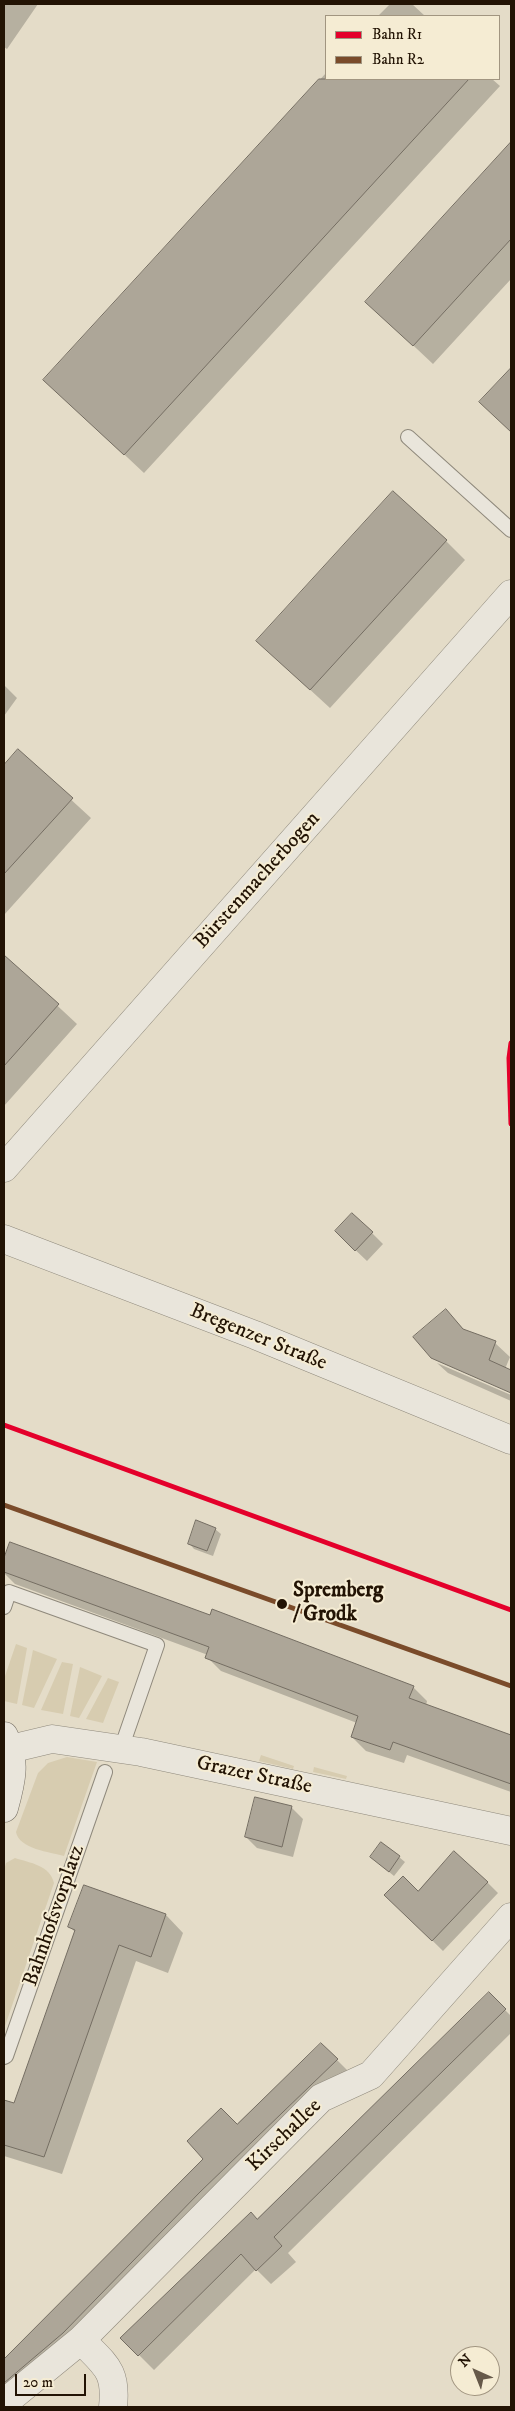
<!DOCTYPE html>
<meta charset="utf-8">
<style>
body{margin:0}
#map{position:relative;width:515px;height:2411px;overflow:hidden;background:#e4dcc8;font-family:"IM FELL DW Pica",serif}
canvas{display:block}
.frame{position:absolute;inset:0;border:5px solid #221304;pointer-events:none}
.legend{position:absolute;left:325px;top:15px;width:175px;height:65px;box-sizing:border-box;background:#f5ecd3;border:1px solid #a19580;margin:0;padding:6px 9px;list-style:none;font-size:15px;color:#221304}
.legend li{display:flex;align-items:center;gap:10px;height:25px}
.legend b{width:25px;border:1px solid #a19580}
.north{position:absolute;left:450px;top:2346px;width:50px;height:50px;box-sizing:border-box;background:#f5ecd3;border:1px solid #a19580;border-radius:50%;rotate:316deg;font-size:14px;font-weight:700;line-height:20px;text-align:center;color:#221304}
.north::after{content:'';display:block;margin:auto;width:18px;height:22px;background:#665949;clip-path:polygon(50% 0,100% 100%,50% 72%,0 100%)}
.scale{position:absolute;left:15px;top:2374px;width:71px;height:22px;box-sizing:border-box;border:2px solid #221304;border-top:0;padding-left:6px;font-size:15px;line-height:18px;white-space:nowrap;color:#221304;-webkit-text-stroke:4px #f5ecd3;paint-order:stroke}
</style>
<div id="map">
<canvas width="515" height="2411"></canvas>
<div class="frame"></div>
<ul class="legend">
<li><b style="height:6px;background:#e4002b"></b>Bahn R1</li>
<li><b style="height:6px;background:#7a4b2a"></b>Bahn R2</li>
</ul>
<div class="north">N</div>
<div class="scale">20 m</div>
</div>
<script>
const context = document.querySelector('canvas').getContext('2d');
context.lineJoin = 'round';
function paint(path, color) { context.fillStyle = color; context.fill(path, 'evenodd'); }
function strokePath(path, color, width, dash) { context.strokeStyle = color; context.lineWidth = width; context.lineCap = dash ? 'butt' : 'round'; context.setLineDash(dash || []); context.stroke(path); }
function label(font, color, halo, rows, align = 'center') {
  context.font = font + ' "IM FELL DW Pica",serif'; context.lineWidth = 4; context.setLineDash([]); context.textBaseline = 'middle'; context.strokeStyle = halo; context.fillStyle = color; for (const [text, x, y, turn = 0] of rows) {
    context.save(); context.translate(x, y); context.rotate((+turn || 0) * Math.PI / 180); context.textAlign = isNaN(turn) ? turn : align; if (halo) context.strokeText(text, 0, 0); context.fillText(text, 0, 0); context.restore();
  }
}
paint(new Path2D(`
 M16,1644l11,4 -10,56 -13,-3v-22z
 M33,1650l24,9 -23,49 -12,-3z
 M62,1662l11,2 -10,50 -22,-4z
 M80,1667l22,9 -23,42 -9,-2z
 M108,1678l11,4 -16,41 -17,-4z
 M261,1755l33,11 -1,3 -34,-8z
 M67,1757l30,5 -33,94c-14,-4 -45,-7 -48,-24l22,-59 10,-10z
 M314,1767l33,9 -1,3 -33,-7z
 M15,1858c15,5 35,7 39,25l-50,146v-159l2,-7z`), '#d7ccb0');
paint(new Path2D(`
 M4,4h34l-31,45 -3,-2z
 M390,4h22l13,12h-47z
 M326,73v6h166l8,7 -356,387 -99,-93z
 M511,143v136l-78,85 -66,-62z
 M511,370v62l-30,-30z
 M446,541l19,19 -135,148 -73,-67z
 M4,685l13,13 -13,18z
 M18,751l73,67 -87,97v-148z
 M5,957l72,67 -73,82v-148z
 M372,1233l11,11 -16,17 -20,-19z
 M446,1310l20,22 29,11 15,14 -5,12 6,2v21l-77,-33 -20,-22z
 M437,1363l74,32v6l-63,-28z
 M215,1529l6,5 -8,22 -19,-7 -5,-6z
 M11,1543l200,74 202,70 14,14 -1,5 85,31v55l-104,-37 -3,8 -38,-12 -14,-14 5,-14 -136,-52 -14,-14 1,-2 -193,-71 -11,-11v-11z
 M256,1799l36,9 11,11 -10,38 -36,-9 -11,-11z
 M382,1843l23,19 -11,14 -23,-19z
 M487,1882l11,11 -55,58 -57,-56 32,-2z
 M84,1886l82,29 17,18 -15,40 -32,-12 -74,213 -58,-18v-54l11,3 61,-172 -6,-6z
 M489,1994l22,22v17l-223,220 8,9 -25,22 -15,-15 -102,101 -32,-32 136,-117z
 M321,2044l34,34 -351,329v-47z`), '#0003');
const building = new Path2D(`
 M319,79h150l-345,376 -81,-75z
 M511,142v97l-98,107 -48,-44z
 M511,368v64l-32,-30z
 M393,491l54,49 -137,150 -54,-49z
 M18,749l55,49 -69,76v-109z
 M4,955l55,49 -55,62z
 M352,1213l21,19 -18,19 -20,-20z
 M446,1309l17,20 33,12 -7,19 22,10v23l-80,-35 -18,-21z
 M196,1520l20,8 -9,23 -19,-7z
 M10,1542l200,73 2,-6 202,77 -5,12 102,37v49l-118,-42 -3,8 -39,-13 7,-21 -153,-58 4,-11 -205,-75v-14z
 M255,1797l37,9 -10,41 -37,-10z
 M381,1842l19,14 -11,16 -19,-15z
 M454,1851l34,31 -56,59 -48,-46 19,-19 15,15z
 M84,1885l82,29 -15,43 -32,-12 -75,212 -40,-12v-45l10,3 61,-173 -7,-3z
 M489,1992l17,17 -232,228 8,9 -26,25 -15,-17 -103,102 -18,-18 131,-126 6,7z
 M321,2043l17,16 -138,133 -137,141 -59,50v-24l199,-200 -16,-18 34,-33 16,16z`);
paint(building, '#ada698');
strokePath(building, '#746d62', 1);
const lane = new Path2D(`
 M408,437l103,93
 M4,1607l5,-15 148,53 -36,104
 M4,2057l2,-1 99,-284`);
const street = new Path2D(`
 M4,1168l507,-574
 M4,1239l251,96 256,105
 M10,1749l42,-10 89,13 370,79
 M81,2340c24,25 36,30 32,67
 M4,2403l77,-63 240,-242 50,-23 140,-158`);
const secondary = new Path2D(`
 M4,1736c13,24 7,47 0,72`);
strokePath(lane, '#8f897c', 16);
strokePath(street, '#8f897c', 29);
strokePath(secondary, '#746d62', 29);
strokePath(lane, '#e9e5db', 14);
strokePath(street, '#e9e5db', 28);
strokePath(secondary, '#e9e5db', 28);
strokePath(new Path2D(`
 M511,1043l-2,15 2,66`), '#a29d94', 4, [9, 9]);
strokePath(new Path2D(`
 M511,1043l-2,15 2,66
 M4,1425l507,185`), '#e4002b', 5);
strokePath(new Path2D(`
 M4,1505l507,181`), '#7a4b2a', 5);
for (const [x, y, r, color] of [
 [282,1604,6,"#221304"]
]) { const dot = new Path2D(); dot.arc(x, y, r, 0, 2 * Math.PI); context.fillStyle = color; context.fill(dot); strokePath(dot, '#f5ecd3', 2); }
label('21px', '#221304', '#f5ecd3', [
 ["Bürstenmacherbogen",258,881,-48],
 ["Bregenzer Straße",258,1338,22],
 ["Grazer Straße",254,1776,12],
 ["Bahnhofsvorplatz",55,1916,-71],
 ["Kirschallee",285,2136,-44]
]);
label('bold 21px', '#221304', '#f5ecd3', [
 ["Spremberg",293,1592],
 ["/ Grodk",293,1616]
], 'left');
</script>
